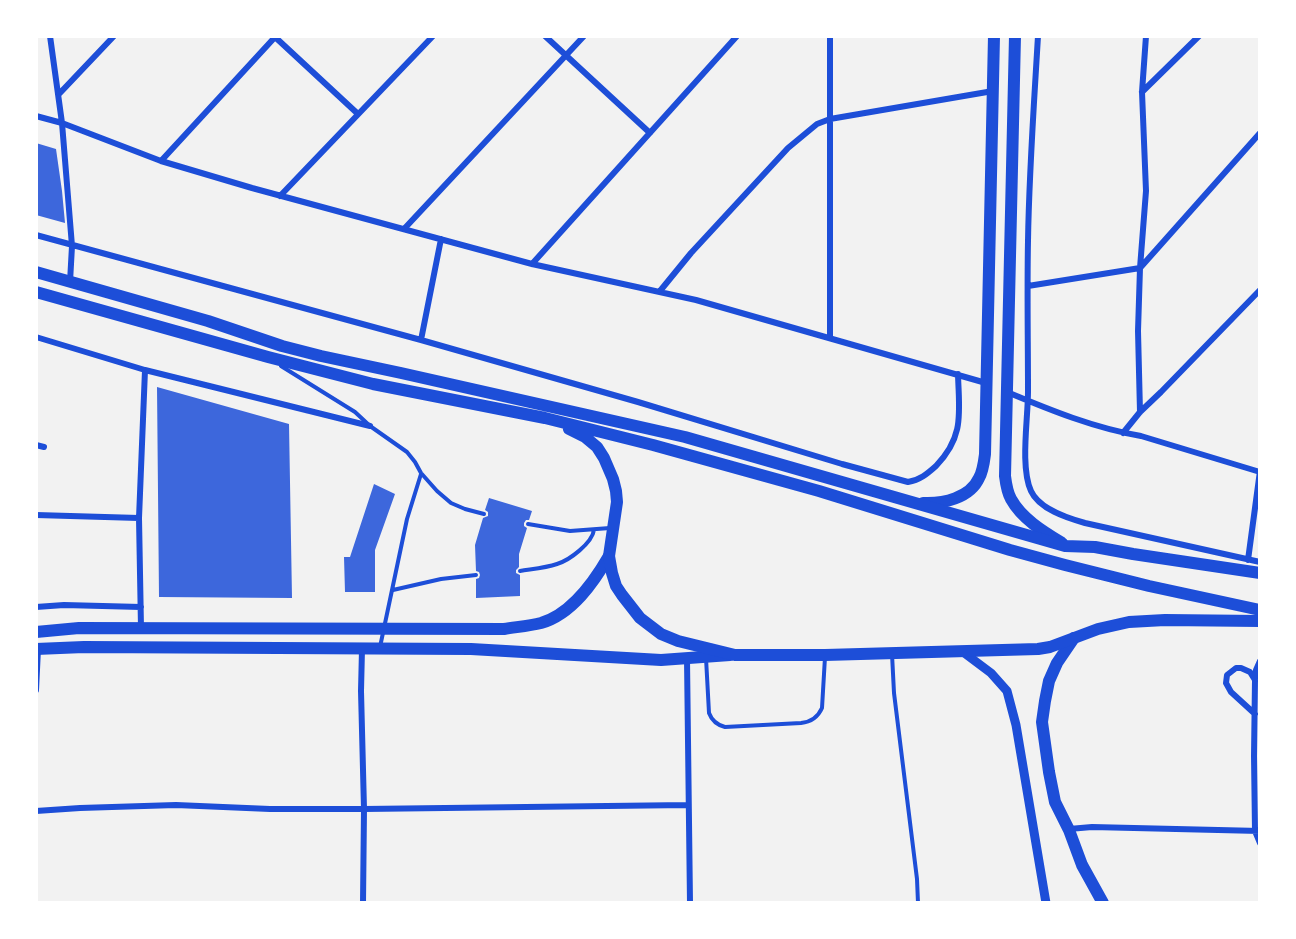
<!DOCTYPE html>
<style>
body{margin:0}
#map{position:relative;width:1296px;height:939px;overflow:hidden;background:#f2f2f2;font-family:Jost,sans-serif}
canvas{display:block}
.frame{position:absolute;inset:0;border:38px solid #fff;pointer-events:none}
</style>
<div id="map">
<canvas width="1296" height="939"></canvas>
<div class="frame"></div>
</div>
<script>
const context = document.querySelector('canvas').getContext('2d');
context.lineJoin = 'round';
function paint(path, color) { context.fillStyle = color; context.fill(path, 'evenodd'); }
function strokePath(path, color, width, dash) { context.strokeStyle = color; context.lineWidth = width; context.lineCap = dash ? 'butt' : 'round'; context.setLineDash(dash || []); context.stroke(path); }
paint(new Path2D(`
 M36,143l20,6 6,42 3,32 -29,-8z
 M157,387l132,37 3,174 -133,-1z
 M374,484l21,10 -20,56v42h-30l-1,-35h6z
 M489,498l43,13 -3,9h-3l-2,3v3l3,2 -8,26v13l-3,3v3l4,2v21l-44,2v-19l3,-1 1,-3 -1,-3 -3,-1 -1,-26 8,-27 5,-2v-4l-3,-2z`), '#3d67dc');
strokePath(new Path2D(`
 M281,366l74,46 15,14 37,26 8,10 6,11 16,18 14,12 14,6 19,5
 M528,524l42,7 40,-3
 M520,571c12,-2 25,-3 37,-7 13,-4 35,-21 37,-34
 M393,590l48,-11 35,-4
 M380,647l27,-128 14,-45
 M892,654l2,39 23,186 1,24
 M706,658l3,55c3,8 8,12 16,14l76,-4c10,-1 17,-6 21,-15l3,-51`), '#1d4ed8', 4);
strokePath(new Path2D(`
 M50,36l12,87 10,123 -2,36
 M545,36l105,97
 M830,36v302
 M1038,36c-4,68 -9,137 -10,205 -1,50 0,101 0,151 0,27 -8,75 3,99 8,18 36,27 54,32l175,39
 M275,37l83,77
 M1142,92l57,-56
 M59,94l55,-58
 M36,116l26,7 99,38 91,27 280,76 164,36 290,83
 M161,161l115,-125
 M280,196l153,-160
 M404,229l180,-193
 M36,235l385,105 217,62 204,62 66,18c12,-2 19,-8 28,-16 29,-30 23,-54 22,-92
 M532,264l205,-228
 M1028,286l112,-18 120,-135
 M660,291l31,-38 97,-105 29,-24 13,-5 163,-28
 M36,337l109,33 225,56
 M421,340l20,-101
 M1007,392c43,18 87,36 134,44l119,36
 M1140,412l-2,-81 2,-63 6,-77 -4,-99 4,-56
 M1123,433l17,-21 21,-20 99,-102
 M36,445l8,2
 M36,515l103,3
 M1248,560l12,-89
 M36,607l28,-2 77,2
 M141,628l-2,-110 6,-148
 M362,649l-1,42 3,118 -1,94
 M687,659l3,244
 M1255,679l1,-9 4,-9
 M36,690l2,-41
 M1255,714l-24,-22 -5,-9 1,-8 9,-7h5l9,4 5,8 -1,76 1,75 5,12
 M36,811l44,-3 96,-3 94,4h94l324,-4
 M1069,829l23,-2 168,4`), '#1d4ed8', 6);
strokePath(new Path2D(`
 M963,652l28,21 16,18 9,34 30,178`), '#1d4ed8', 9);
strokePath(new Path2D(`
 M1015,36l-10,440c1,8 2,16 6,23 11,20 33,33 51,44
 M923,503c20,1 47,-5 56,-25 4,-7 5,-16 6,-24l9,-418
 M36,632l43,-4 425,1c12,-2 25,-3 37,-6 31,-9 53,-41 68,-67
 M1074,638l-17,25 -8,18 -4,20 -3,21 7,50 6,30 14,28 13,35 21,38
 M36,649l48,-2 387,2 190,11 69,-5`), '#1d4ed8', 12);
strokePath(new Path2D(`
 M36,272l172,49 74,25 39,10 80,17 284,64 380,109 30,1 38,7 127,19
 M36,292l232,65 105,27 172,34 108,27 166,46 191,59 55,15 84,21 111,24
 M569,429l16,8 12,10 7,11 9,21 3,12 1,11 -8,54 3,17 4,13 6,9 18,23 21,16 17,7 57,14h90l213,-6 12,-2 48,-18 31,-7 36,-2 95,1`), '#1d4ed8', 12);
</script>
